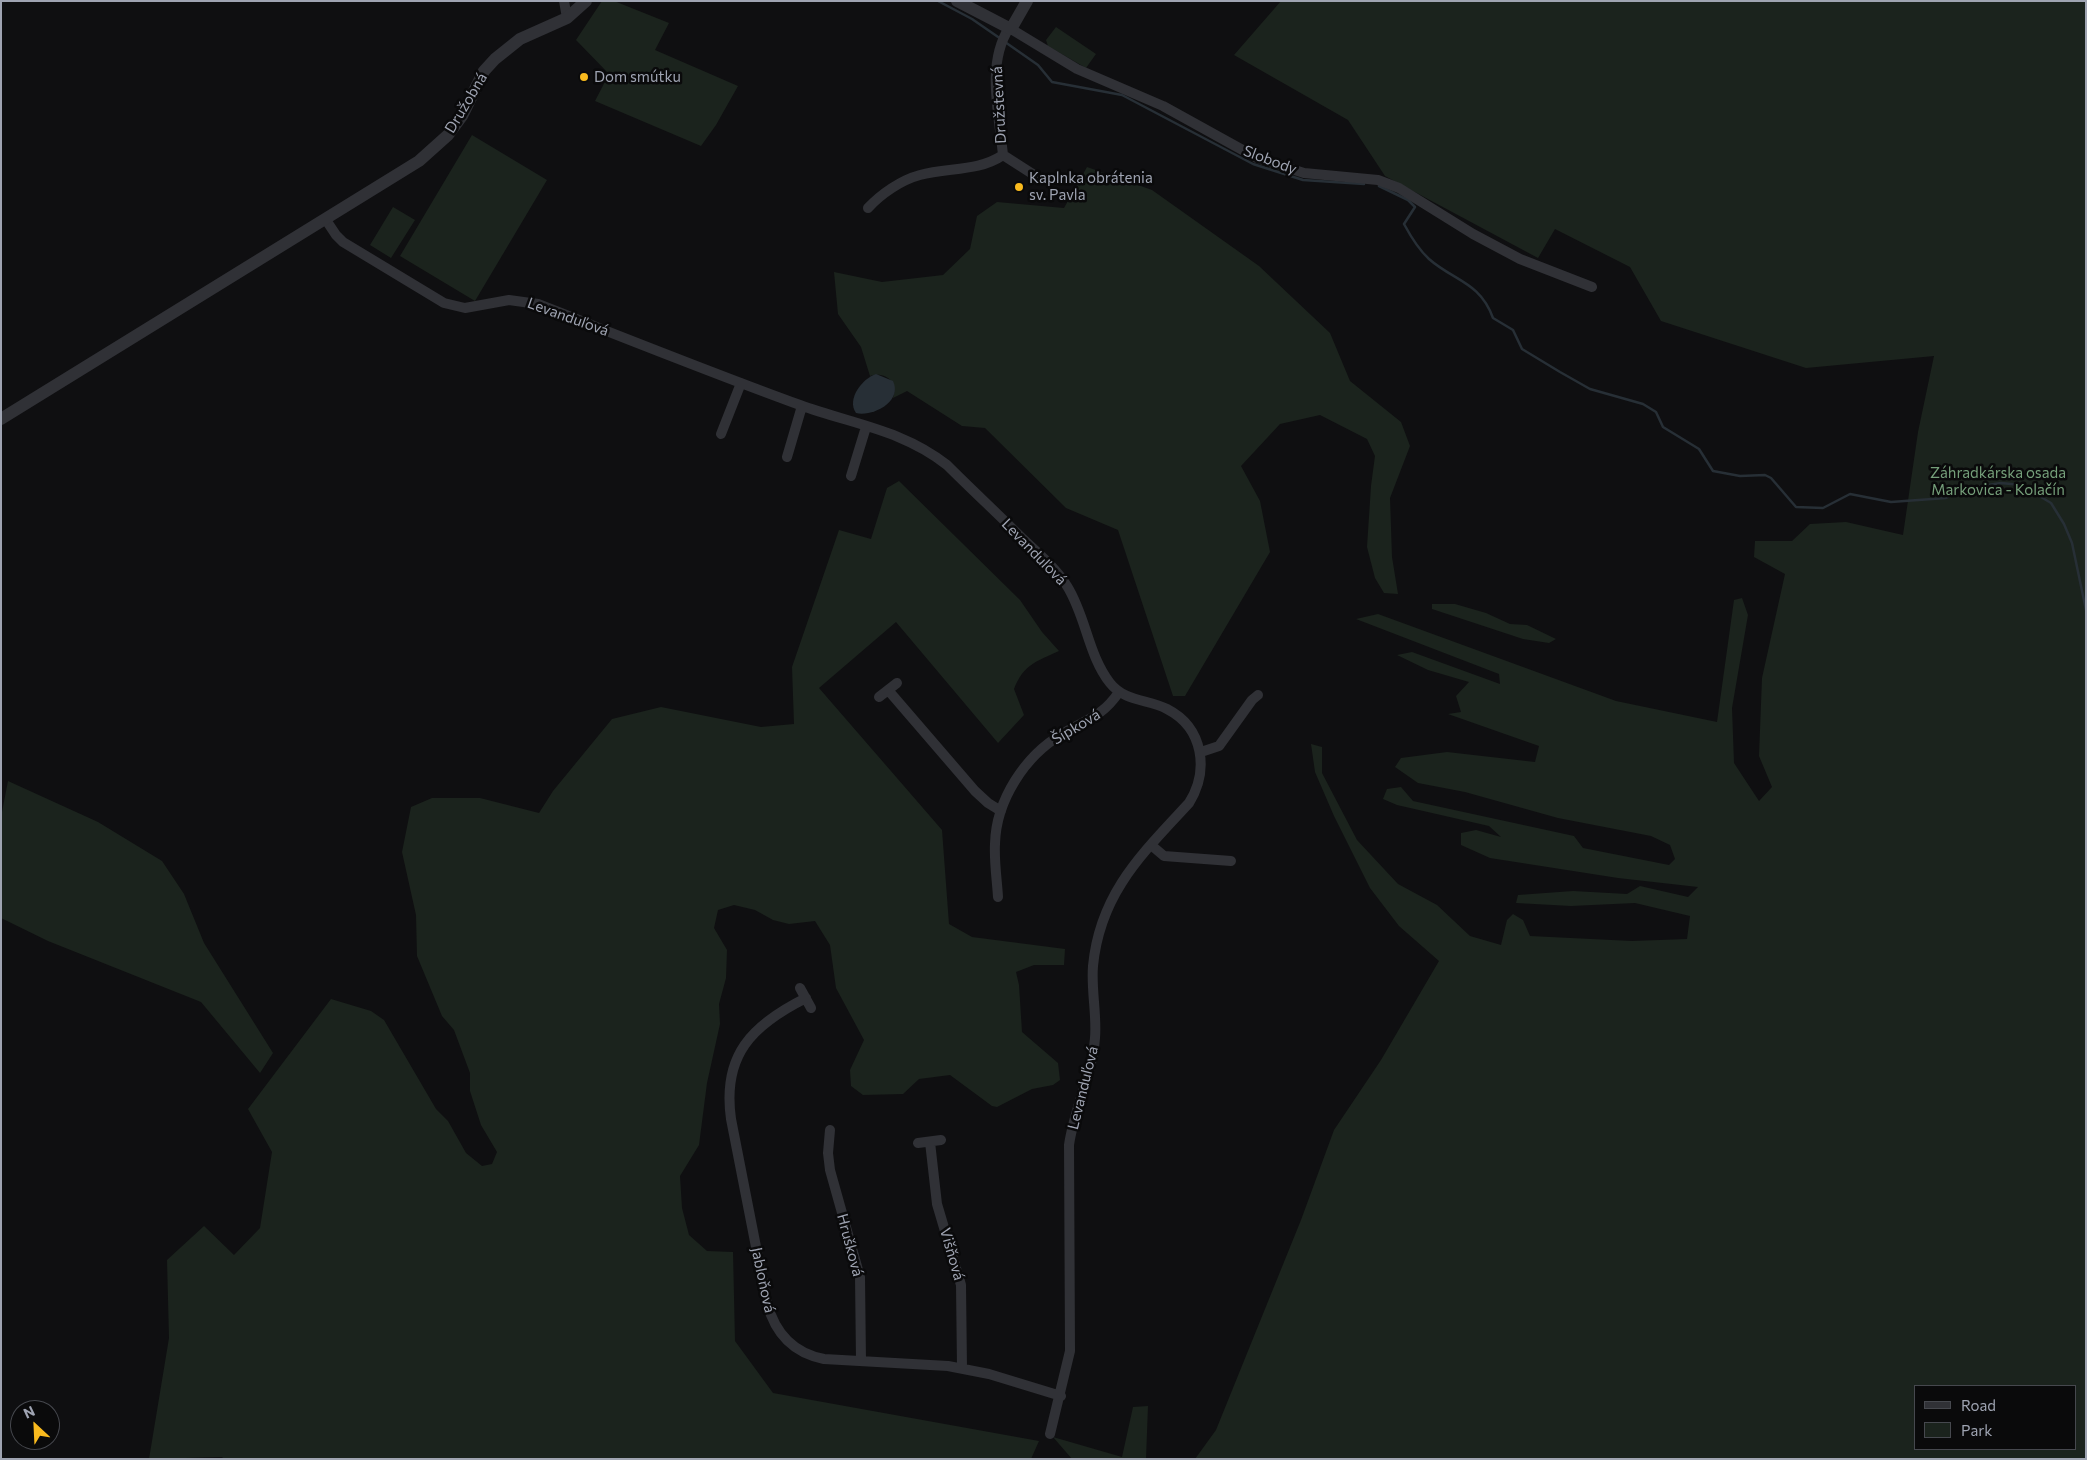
<!DOCTYPE html>
<meta charset="utf-8">
<style>
body{margin:0}
#map{position:relative;width:2087px;height:1460px;overflow:hidden;background:#0f0f11;font-family:Commissioner,sans-serif}
canvas{display:block}
.frame{position:absolute;inset:0;border:2px solid #9fa4b2;pointer-events:none}
.legend{position:absolute;left:1914px;top:1385px;width:162px;height:65px;box-sizing:border-box;background:#0a0a0b;border:1px solid #46484e;margin:0;padding:6px 9px;list-style:none;font-size:15px;color:#9fa4b2}
.legend li{display:flex;align-items:center;gap:10px;height:25px}
.legend b{width:25px;border:1px solid #46484e}
.north{position:absolute;left:10px;top:1400px;width:50px;height:50px;box-sizing:border-box;background:#0a0a0b;border:1px solid #46484e;border-radius:50%;rotate:335deg;font-size:14px;font-weight:700;line-height:20px;text-align:center;color:#9fa4b2}
.north::after{content:'';display:block;margin:auto;width:18px;height:22px;background:#f9ba1e;clip-path:polygon(50% 0,100% 100%,50% 72%,0 100%)}
</style>
<div id="map">
<canvas width="2087" height="1460"></canvas>
<div class="frame"></div>
<ul class="legend">
<li><b style="height:6px;background:#303136"></b>Road</li>
<li><b style="height:14px;background:#1b231d"></b>Park</li>
</ul>
<div class="north">N</div>
</div>
<script>
const context = document.querySelector('canvas').getContext('2d');
context.lineJoin = 'round';
function paint(path, color) { context.fillStyle = color; context.fill(path, 'evenodd'); }
function strokePath(path, color, width, dash) { context.strokeStyle = color; context.lineWidth = width; context.lineCap = dash ? 'butt' : 'round'; context.setLineDash(dash || []); context.stroke(path); }
function label(font, color, halo, rows, align = 'center') {
  context.font = font + ' Commissioner,sans-serif'; context.lineWidth = 5; context.setLineDash([]); context.textBaseline = 'middle'; context.strokeStyle = halo; context.fillStyle = color; for (const [text, x, y, turn = 0] of rows) {
    context.save(); context.translate(x, y); context.rotate((+turn || 0) * Math.PI / 180); context.textAlign = isNaN(turn) ? turn : align; if (halo) context.strokeText(text, 0, 0); context.fillText(text, 0, 0); context.restore();
  }
}
paint(new Path2D(`
 M602,1h12l55,22 -14,27 83,36 -22,39 -15,21 -106,-45 14,-27 -33,-34z
 M1281,1h805v1458h-891l21,-29 85,-210 33,-90 47,-70 58,-99 -40,-35 -29,-38 -36,-72 -19,-44 -4,-28 11,3v26l35,67 41,44 39,21 33,31 31,9 6,-25 6,-6 10,6 7,16 102,5 55,-2 3,-23 -55,-13 -64,3 -55,-3 2,-8 55,-4 54,3 13,-8 48,11 10,-10 -80,-9 -128,-20 -29,-13v-12l15,-3 25,7 -12,-11 -92,-21 -14,-6 4,-10 14,-2 12,14 161,35 9,12 86,17 6,-6 -5,-14 -19,-9 -93,-18 -93,-26 -47,-9 -23,-16 6,-9 46,-6 88,10 4,-16 -91,-32 13,-2 -5,-16 13,-14 -41,-12 -31,-15 15,-3 88,32 -1,-10 -143,-55 22,-5 238,87 101,21 17,-122 8,-2 6,17 -16,93 2,55 25,38 13,-14 -13,-31 3,-78 23,-104 -31,-17 1,-16h37l18,-17 36,-2 57,13 15,-103 16,-76 -128,12 -145,-47 -31,-54 -75,-38 -17,29 -153,-82 -37,-56 -114,-65zM1916,1386h160v63h-160z
 M1056,27l40,27 -10,14 -38,-22 -2,-6z
 M472,135l75,45 -72,121 -75,-45z
 M1087,167l65,23 107,76 71,67 20,48 51,41 9,24 -20,52 2,59 6,37 -14,-1 -9,-15 -8,-31 4,-61 4,-30 -8,-17 -47,-24 -40,9 -39,42 19,35 10,51 -85,144h-12l-55,-166 -52,-22 -81,-80 -23,-2 -55,-35 -14,7c6,-16 -8,-27 -23,-22l-9,-29 -23,-33 -4,-42 48,10 61,-7 27,-26 7,-33 20,-14 67,6z
 M393,207l22,13 -24,38 -21,-13z
 M899,481l121,119 22,32 17,19c-22,10 -36,14 -45,38l10,26 -26,28 -102,-121 -77,66 123,142 7,94 23,13 93,12 -1,16h-30l-18,7 3,13 3,47 36,31 2,17 -7,5 -21,4 -35,18 -5,-1 -42,-31 -31,4 -16,15 -40,1 -12,-9 -1,-16 14,-30 -28,-52 -6,-43 -15,-24 -26,3 -16,-4 -18,-10 -21,-5 -16,5 -4,18 13,22 -1,28 -7,26 1,20 -13,59 -8,62 -19,31 2,32 7,27 18,16 26,1 2,89 38,52 266,48 -8,18h-807l-2,-2 -73,2 20,-121 -2,-78 37,-34 30,29 26,-27 12,-76 -24,-43 83,-110 40,12 13,9 52,89 12,12 18,32 16,13 10,-2 5,-12 -16,-27 -11,-34v-18l-16,-43 -12,-14 -25,-60 -1,-41 -14,-63 9,-45 21,-9h48l59,15 14,-22 59,-72 49,-12 100,20 33,-3 -2,-57 47,-137 32,9 16,-51z
 M1432,604h23l31,9 24,11 17,1 29,14 -7,4 -26,-4 -91,-30z
 M8,781l90,41 64,39 22,33 20,49 69,110 -13,20 -59,-71 -153,-61 -47,-23v-101z
 M1148,1406l-2,53h-74l-19,-22 69,20 11,-50z`), '#1b231d');
paint(new Path2D(`
 M876,374l17,7c10,21 -21,36 -37,32 -10,-14 7,-35 20,-39z`), '#272f36');
strokePath(new Path2D(`
 M938,1l34,18 29,20
 M1005,42l33,23 14,17 70,13 131,69 50,16 61,4
 M1379,186l29,14 7,7 -11,17c7,13 14,25 25,35 25,22 51,23 64,59l20,12 9,19 38,23 30,17 53,15 13,8 7,15 36,22 14,22 27,5 25,-1 6,3 25,29 27,1 27,-14 41,8 55,-4 17,-9 38,-6 20,2 30,18 13,21 8,19 14,67`), '#272f36', 2.5);
strokePath(new Path2D(`
 M564,1l3,17
 M1009,28c-23,36 -10,86 -6,127l39,25
 M1011,29l66,40 86,37 94,52 47,15 74,7 21,8 74,46 47,25 72,28
 M868,208c13,-14 33,-28 52,-33 28,-8 58,-3 83,-20
 M326,220l10,15 7,7 101,61 21,5 44,-8 29,4c87,34 174,69 262,101 52,19 103,25 147,60 25,25 51,49 76,74 15,14 33,29 44,47 19,30 21,69 43,97 15,19 38,16 57,26 37,19 42,62 22,94 -47,51 -89,90 -96,163 -2,24 4,48 2,72 -3,37 -21,71 -26,107l1,206 -20,83
 M721,434l20,-51
 M787,457l15,-51
 M851,476l15,-49
 M888,690l87,101 13,12 13,8
 M879,697l18,-14
 M1201,752l18,-6 33,-46 6,-5
 M1151,845l13,11 67,5
 M998,897c-1,-17 -4,-36 -3,-53 1,-44 30,-88 67,-110 25,-15 40,-17 57,-42
 M800,988l11,20
 M806,998c-54,27 -84,57 -75,121l36,184c8,30 26,50 57,56l124,7 41,8 72,22
 M830,1130l-2,23 2,17 30,107 1,84
 M930,1142l7,62 24,81 1,83
 M918,1143l23,-3`), '#303136', 10);
strokePath(new Path2D(`
 M957,1l54,28 16,-28
 M1,419l418,-258 29,-26 14,-19 22,-45 11,-12 25,-20 47,-21 19,-17`), '#303136', 12);
for (const [x, y, r, color] of [
 [584,77,5,"#f9ba1e"],
 [1019,187,5,"#f9ba1e"]
]) { const dot = new Path2D(); dot.arc(x, y, r, 0, 2 * Math.PI); context.fillStyle = color; context.fill(dot); strokePath(dot, '#0a0a0b', 2); }
label('15px', '#9fa4b2', '#0a0a0b', [
 ["Dom smútku",594,77],
 ["Kaplnka obrátenia",1029,178],
 ["sv. Pavla",1029,195]
], 'left');
label('15px', '#9fa4b2', '#0a0a0b', [
 ["Družobná",466,103,-59],
 ["Družstevná",999,105,-93],
 ["Slobody",1270,160,21],
 ["Levanduľová",568,317,20],
 ["Levanduľová",1034,552,46],
 ["Šípková",1076,727,-31],
 ["Levanduľová",1083,1088,-76],
 ["Hrušková",850,1245,75],
 ["Višňová",952,1254,74],
 ["Jabloňová",763,1280,78]
]);
label('15px', '#759f7a', '#0a0a0b', [
 ["Záhradkárska osada",1998,473],
 ["Markovica - Kolačín",1998,490]
]);
</script>
